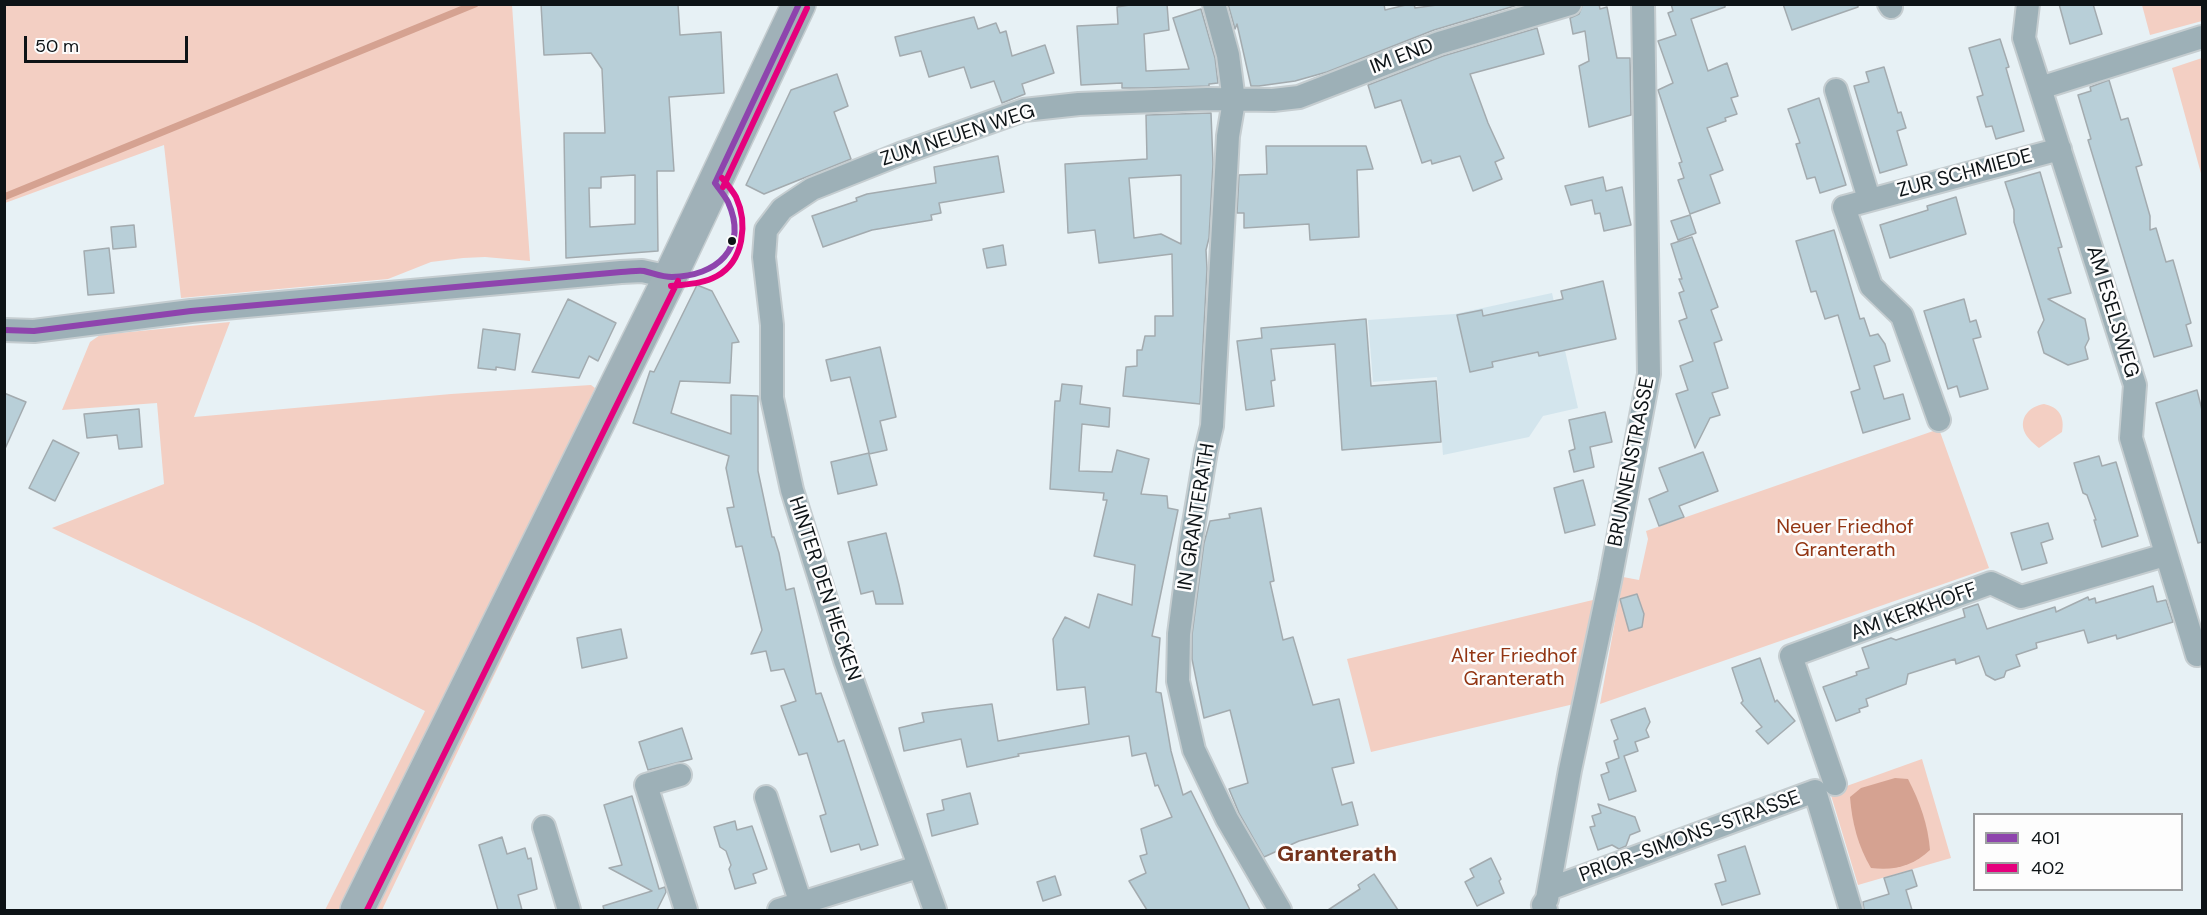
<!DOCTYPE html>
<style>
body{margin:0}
#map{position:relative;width:2207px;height:915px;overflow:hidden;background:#e7f1f5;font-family:"DM Sans",sans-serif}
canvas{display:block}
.frame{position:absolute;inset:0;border:6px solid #0d1316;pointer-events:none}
.legend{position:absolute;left:1973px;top:813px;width:210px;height:78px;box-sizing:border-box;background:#fdfdfd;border:2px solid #9d9fa1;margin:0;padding:8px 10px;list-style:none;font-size:18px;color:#0d1316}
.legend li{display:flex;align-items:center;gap:12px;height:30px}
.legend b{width:30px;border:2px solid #9d9fa1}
.scale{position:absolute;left:24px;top:36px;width:164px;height:27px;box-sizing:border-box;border:3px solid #0d1316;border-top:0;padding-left:8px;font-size:18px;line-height:21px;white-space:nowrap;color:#0d1316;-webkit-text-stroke:4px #fdfdfd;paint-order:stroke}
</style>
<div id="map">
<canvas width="2207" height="915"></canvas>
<div class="frame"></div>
<ul class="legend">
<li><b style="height:8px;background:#8e44ad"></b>401</li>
<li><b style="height:8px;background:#e5007d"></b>402</li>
</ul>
<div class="scale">50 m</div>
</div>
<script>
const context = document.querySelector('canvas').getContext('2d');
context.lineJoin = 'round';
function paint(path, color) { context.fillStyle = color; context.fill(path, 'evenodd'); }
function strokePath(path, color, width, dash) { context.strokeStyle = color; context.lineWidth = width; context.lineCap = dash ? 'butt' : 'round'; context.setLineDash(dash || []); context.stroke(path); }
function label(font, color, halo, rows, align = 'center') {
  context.font = font + ' "DM Sans",sans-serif'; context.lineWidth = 5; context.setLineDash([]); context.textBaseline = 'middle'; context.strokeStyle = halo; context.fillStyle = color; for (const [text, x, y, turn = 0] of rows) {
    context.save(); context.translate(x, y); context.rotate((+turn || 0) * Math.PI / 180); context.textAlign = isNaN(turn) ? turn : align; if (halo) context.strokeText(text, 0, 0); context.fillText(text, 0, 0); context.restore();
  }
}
paint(new Path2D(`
 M1552,293l26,115 -35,8 -14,21 -86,18 -6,-78 -64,5 -5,-62 87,-6z`), '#d3e5ed');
paint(new Path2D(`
 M4,5h508l18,256 -45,-4 -22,1 -32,4 -43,17 -207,19 -17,-153 -159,58z
 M2142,5h60v16l-52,14z
 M2202,58v119l-30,-109z
 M230,322l-36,95 257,-23 140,-9 4,3 -67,150 -185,372h-18l100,-199 -170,-87 -203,-96 112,-44 -7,-81 -95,7 28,-68 10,-7z
 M2044,404c15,3 21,13 18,28l-23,16c-5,-4 -11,-9 -14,-15 -7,-15 5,-27 19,-29z
 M1939,429l50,139 -389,136 23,-127 16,3 9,-41 -2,-8z
 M587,481l-205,429h-7z
 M1597,599l-23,105 -203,48 -24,-93z
 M1922,759l29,99 -93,27 -28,-93z`), '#f3cfc3');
paint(new Path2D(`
 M1895,778l13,1c12,23 20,46 22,71 -17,16 -36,21 -59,18 -13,-22 -19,-45 -21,-71l11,-9z`), '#d5a291');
strokePath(new Path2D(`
 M4,197l471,-193`), '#d5a291', 7);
const building = new Path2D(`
 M541,4h137l2,31 41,-3 3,61 -55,4 5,74h-17l1,80 -92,7 -2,-125h41l-3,-64 -11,-16 -47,2zM635,175v49l-45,3 -1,-39h12v-11z
 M1136,4h31l2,26 -25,4 2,37 43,-2 -16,-51 28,-9 14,49 3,25 -9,1v2l-64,2h-23v-5l-41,2 -4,-59 41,-2 -1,-17z
 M1228,4h156l1,6 25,-6h4l1,4 29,-4h77l-87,26 -107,42 -32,9 -36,5h-8l-14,-62 -2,5z
 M1583,4h16l1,5 7,-2 10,51h13l1,57 -42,12 -10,-61 10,-5 -4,-30 -12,3 -3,-16 9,-4z
 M1671,4h54v3l-34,12 17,52 19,-8 11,33 -7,2 6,16 -12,4 1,3 -19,7 16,42 -13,5 10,28 -30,11 -12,-34 6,-2 -5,-15 3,-1 -24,-72 15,-7 -15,-42 18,-6 -8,-22 5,-2z
 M1783,4h75v3l-66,23z
 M2059,4h34l9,30 -32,10z
 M974,17l4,12 18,-6 4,10 6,-2 6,25 33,-11 9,28 -32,11 3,10 -23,9 -8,-22 -23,7 -7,-21 -35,10 -8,-26 -21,5 -5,-19z
 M1537,28l7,26 -74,20 18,49 16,35 -9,4 7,17 -29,12 -13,-35 -28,8 -1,-4 -9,3 -21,-63 -26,8 -7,-23 75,-29z
 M2000,39l9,28 -3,1 18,63 -28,8 -4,-13 -6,1 -9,-30 6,-2 -14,-47z
 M1884,67l14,46 3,-1 5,16 -9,3 10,34 -27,8 -26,-87 15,-4 -3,-10z
 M837,74l11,32 -14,6 17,47 -87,35 -18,-9 45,-95z
 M2109,80l12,40 7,-2 14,47 -6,2 14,49v14l6,-2 10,34 7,-2 18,63 -5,2 6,21 -38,11 -66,-217 3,-1 -13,-44 13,-4 -1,-4z
 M1819,98l27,87 -26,8 -5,-16 -8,2 -11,-35 4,-1 -12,-34z
 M1211,113l2,51 -4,74 -3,12 1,19 -7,135 -77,-8 3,-29 11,-1v-16h5l3,-14h10v-20h18l-1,-62 -73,9 -4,-33 -27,3 -3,-69 82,-5 -1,-44zM1181,175v69l-20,-10 -27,4 -5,-60z
 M1266,146h100l7,23 -16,1 2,67 -49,3 -1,-16 -65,4v-15h-7l2,-38 28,-1z
 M998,156l6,36 -65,11 2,10 -10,2 1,5 -60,10 -49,17 -11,-31 45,-15 -1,-3 11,-4 69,-11 -2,-16z
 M2040,172l22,75 -4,1 13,45 -23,6 37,20 4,20 -4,8 3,12 -20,6 -24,-12 -6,-21 6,-12 -30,-98v-12l-9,-28z
 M1603,177l3,14 16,-4 9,38 -27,6 -4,-18 -5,1 -3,-14 -21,5 -6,-19z
 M1956,197l10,37 -76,24 -10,-33 48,-15 -1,-4z
 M1690,215l6,18 -18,7 -7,-19z
 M134,225l2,22 -23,2 -2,-22z
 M1834,230l26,89 4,-1 6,18 8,-2 7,10 5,17 -16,5 10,33 19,-5 7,25 -47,14 -12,-41 9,-3 -22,-74 -13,4 -9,-28 -5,1 -15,-51z
 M1692,237l26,70 -7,3 11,30 -8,3 14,45 -16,5 8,22 -10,3 -15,30 -19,-54 12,-4 -8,-24 13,-5 -14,-40 8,-3 -8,-25 5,-2 -5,-12h3l-11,-35z
 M1003,245l3,20 -19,3 -4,-19z
 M109,248l5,45 -26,2 -4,-44z
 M1603,281l13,58 -77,17 -1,-4 -46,10 1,5 -23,5 -13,-57 25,-5 1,6 80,-17 -2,-8z
 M697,285l15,6 27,51 -7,1 -2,40 -50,-2 -9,32 60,21v-39l27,1v75l14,66h2l5,16 7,37 8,-2 22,106 5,-1 17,49 6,-2 34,105 -17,5 -2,-6 -28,8 -11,-36 6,-2 -19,-61 -8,2 -18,-49 15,-5 -12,-32 -13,2 -5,-20 -15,3 11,-24 -20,-84 -6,1 -9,-39 7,-1 -8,-39 3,-12 -96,-33 17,-52 4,1z
 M568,299l48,24 -18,38 -9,-5 -10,22 -47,-6z
 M1964,299l6,23 6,-2 5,17 -8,2 15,50 -28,8 -3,-11 -9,3 -24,-78z
 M1366,319l5,67 65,-5 5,61 -99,8 -7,-106 -64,5 4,31 -4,1 3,25 -28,4 -9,-69 25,-3 -1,-10z
 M483,329l37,5 -5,36 -19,-3v3l-18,-2z
 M880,347l16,70 -16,4 7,29 -18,4 8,31 -39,9 -7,-32 38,-9 -19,-76 -19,4 -5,-21z
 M1062,384l20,2 -2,18 30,4 -1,19 -27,-3 -3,47 33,1 5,-22 32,9 -8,35 26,2 1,12 10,2 -26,126 8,2 -4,54 5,1 10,58 12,44 8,-4 59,119h-103l-18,-29 17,-8 -6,-17 7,-2 -6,-25 31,-12 -14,-32 -3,1 -9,-33 -14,3 -3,-20 -111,18 1,2 -52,11 -6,-28 -57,12 -5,-23 25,-6 -2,-9 28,-4 42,-5 6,37 91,-17 -4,-37 -28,3 -4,-51 12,-22 24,11 9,-34 34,11 3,-40 -41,-9 13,-56h-4l1,-7 -54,-4 5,-88h5z
 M2197,390l5,20v132l-4,1 -42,-140z
 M4,393l22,9 -22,49z
 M139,409l3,38 -23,2 -2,-14 -30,3 -3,-24z
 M1605,412l7,30 -22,5 4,20 -20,5 -5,-21 6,-2 -6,-29z
 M53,440l26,13 -24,48 -26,-13z
 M1703,452l15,39 -39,15 5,11 -25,9 -10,-27 19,-8 -9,-23z
 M2099,456l3,10 14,-4 22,74 -36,11 -8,-27h2l-9,-25 -4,-2 -9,-30z
 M1583,480l12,45 -30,8 -11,-45z
 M1261,508l13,73 -4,1 13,58 10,-3 20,68 26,-6 15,64 -22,5 10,37 10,-3 6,23 -59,16 -35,16 -25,-44 -10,-24 19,-6 -18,-73 -26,8 -12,-59v-24l12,-92 6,-22 20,-3 -1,-4z
 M2048,523l5,16 -12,4 6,20 -25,7 -11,-37z
 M886,533l13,52 4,19h-27l-3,-13 -12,3 -13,-52z
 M2153,586l4,16 9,-2 7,22 -56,17 -1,-4 -28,8 -4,-13 -48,13 1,5 -21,7 4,11 -14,5 -2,6 -9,3 -9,-5 -7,-19 -23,8 -1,-5 -47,15 -2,10 -40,15 2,7 -9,3 1,3 -24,9 -13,-34 34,-12 -1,-3 13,-4 -7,-20 29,-10 5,2 69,-23 -2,-8 15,-5 9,25 68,-22 1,5 32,-15 1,3 6,-2 1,5z
 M1637,594l7,20 -2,13 -13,4 -9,-32z
 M621,629l6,29 -45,10 -5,-30z
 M1760,658l15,44 2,-2 18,21 -27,23 -12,-13 6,-4 -21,-24 2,-2 -11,-33z
 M1645,708l5,14 -4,8 3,7 -14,5 3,9 -14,5 12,35 -27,9 -8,-25 8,-3 -3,-9 13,-5 -5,-17 4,-2 -7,-19z
 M682,728l10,31 -44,11 -9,-28z
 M970,793l8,31 -46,12 -5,-22 17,-4 -2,-10z
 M632,796l27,93 6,-2 1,5 -9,18h-53l-1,-4 49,-15 -43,-23 13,-3 -18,-60z
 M1598,804l37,13 5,14 -10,4 -4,11 -7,3 -7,-4 -14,5 -8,-23 5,-1 -3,-10 9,-3z
 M735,821l2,9 15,-4 15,43 -14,5 3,9 -21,6 -6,-20 2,-4 -5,-14 -6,-4 -6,-20z
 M502,837l5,17 18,-6 3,11 3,-1 6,31 -19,6 4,15h-24l-19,-65z
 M1745,846l15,48 -38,11 -7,-21 11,-3 -8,-26z
 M1491,858l10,21 -2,2 5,12 -27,13 -12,-24 9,-5 -4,-8z
 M1912,870l5,16 -11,4 6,20h-48l-1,-8 26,-8 -5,-16z
 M1374,874l24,36h-70l32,-21 -2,-4z
 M1055,876l6,19 -18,6 -6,-19z`);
paint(building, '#b8cfd8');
strokePath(building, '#a3abaf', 1.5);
const minor = new Path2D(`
 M1214,4l14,51 6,46 -6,35 -16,290 -6,25 -15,90 -12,93 -1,47 16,69 33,69 53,91
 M1889,4l2,3
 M2028,4l-4,34 111,347 -4,53 66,217
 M2040,88l162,-51
 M1836,90l33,109
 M4,330l30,1 157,-20 430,-39 21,-1 28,6
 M1939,420l-37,-104 -31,-30 -27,-79 216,-58
 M680,775l-34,10 40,125
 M1835,784l-44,-128 200,-73 30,14 144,-42
 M766,797l37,113
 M544,827l25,83
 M1549,889l266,-98 36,119
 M779,910l139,-43
 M935,910l-90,-250 -53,-170 -20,-92v-73l-8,-68 2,-27 16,-21 30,-20 88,-35 124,-44 55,-6 128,-5 66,1 26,-3 140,-54 131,-39
 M1546,910l-3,-5 4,-6 23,-129 40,-189 39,-207 -6,-370`);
const primary = new Path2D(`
 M357,910l313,-633 129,-273`);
strokePath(minor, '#c5cdd0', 26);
strokePath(primary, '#c5cdd0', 36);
strokePath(minor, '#9db0b7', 22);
strokePath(primary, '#a0b1b8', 33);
strokePath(new Path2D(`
 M715,183l84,-179
 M4,330l30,1 157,-20 430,-39c8,0 16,-2 23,-1 9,2 18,6 28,6 44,-1 77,-28 56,-75 -3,-6 -9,-13 -13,-19`), '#8e44ad', 6);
strokePath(new Path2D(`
 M723,187l84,-179
 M671,286c15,-2 32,-2 46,-10 27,-15 31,-53 19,-79 -4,-7 -9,-13 -14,-19
 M367,910l311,-629`), '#e5007d', 6);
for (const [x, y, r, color] of [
 [732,241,5,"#0d1316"]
]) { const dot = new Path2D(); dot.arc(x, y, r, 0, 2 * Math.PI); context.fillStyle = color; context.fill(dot); strokePath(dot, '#fdfdfd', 2); }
label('20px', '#0d1316', '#fdfdfd', [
 ["IM END",1402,57,-21],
 ["ZUM NEUEN WEG",958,136,-18],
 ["ZUR SCHMIEDE",1965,174,-15],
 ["AM ESELSWEG",2112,312,73],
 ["BRUNNENSTRASSE",1632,462,-79],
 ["IN GRANTERATH",1197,517,-81],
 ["HINTER DEN HECKEN",824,589,72],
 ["AM KERKHOFF",1914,612,-20],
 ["PRIOR-SIMONS-STRASSE",1690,837,-20]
]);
label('20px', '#923513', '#fdfdfd', [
 ["Neuer Friedhof",1845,528],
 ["Granterath",1845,551],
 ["Alter Friedhof",1514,657],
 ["Granterath",1514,680]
]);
label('bold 22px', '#74321b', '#fdfdfd', [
 ["Granterath",1337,855]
]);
</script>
